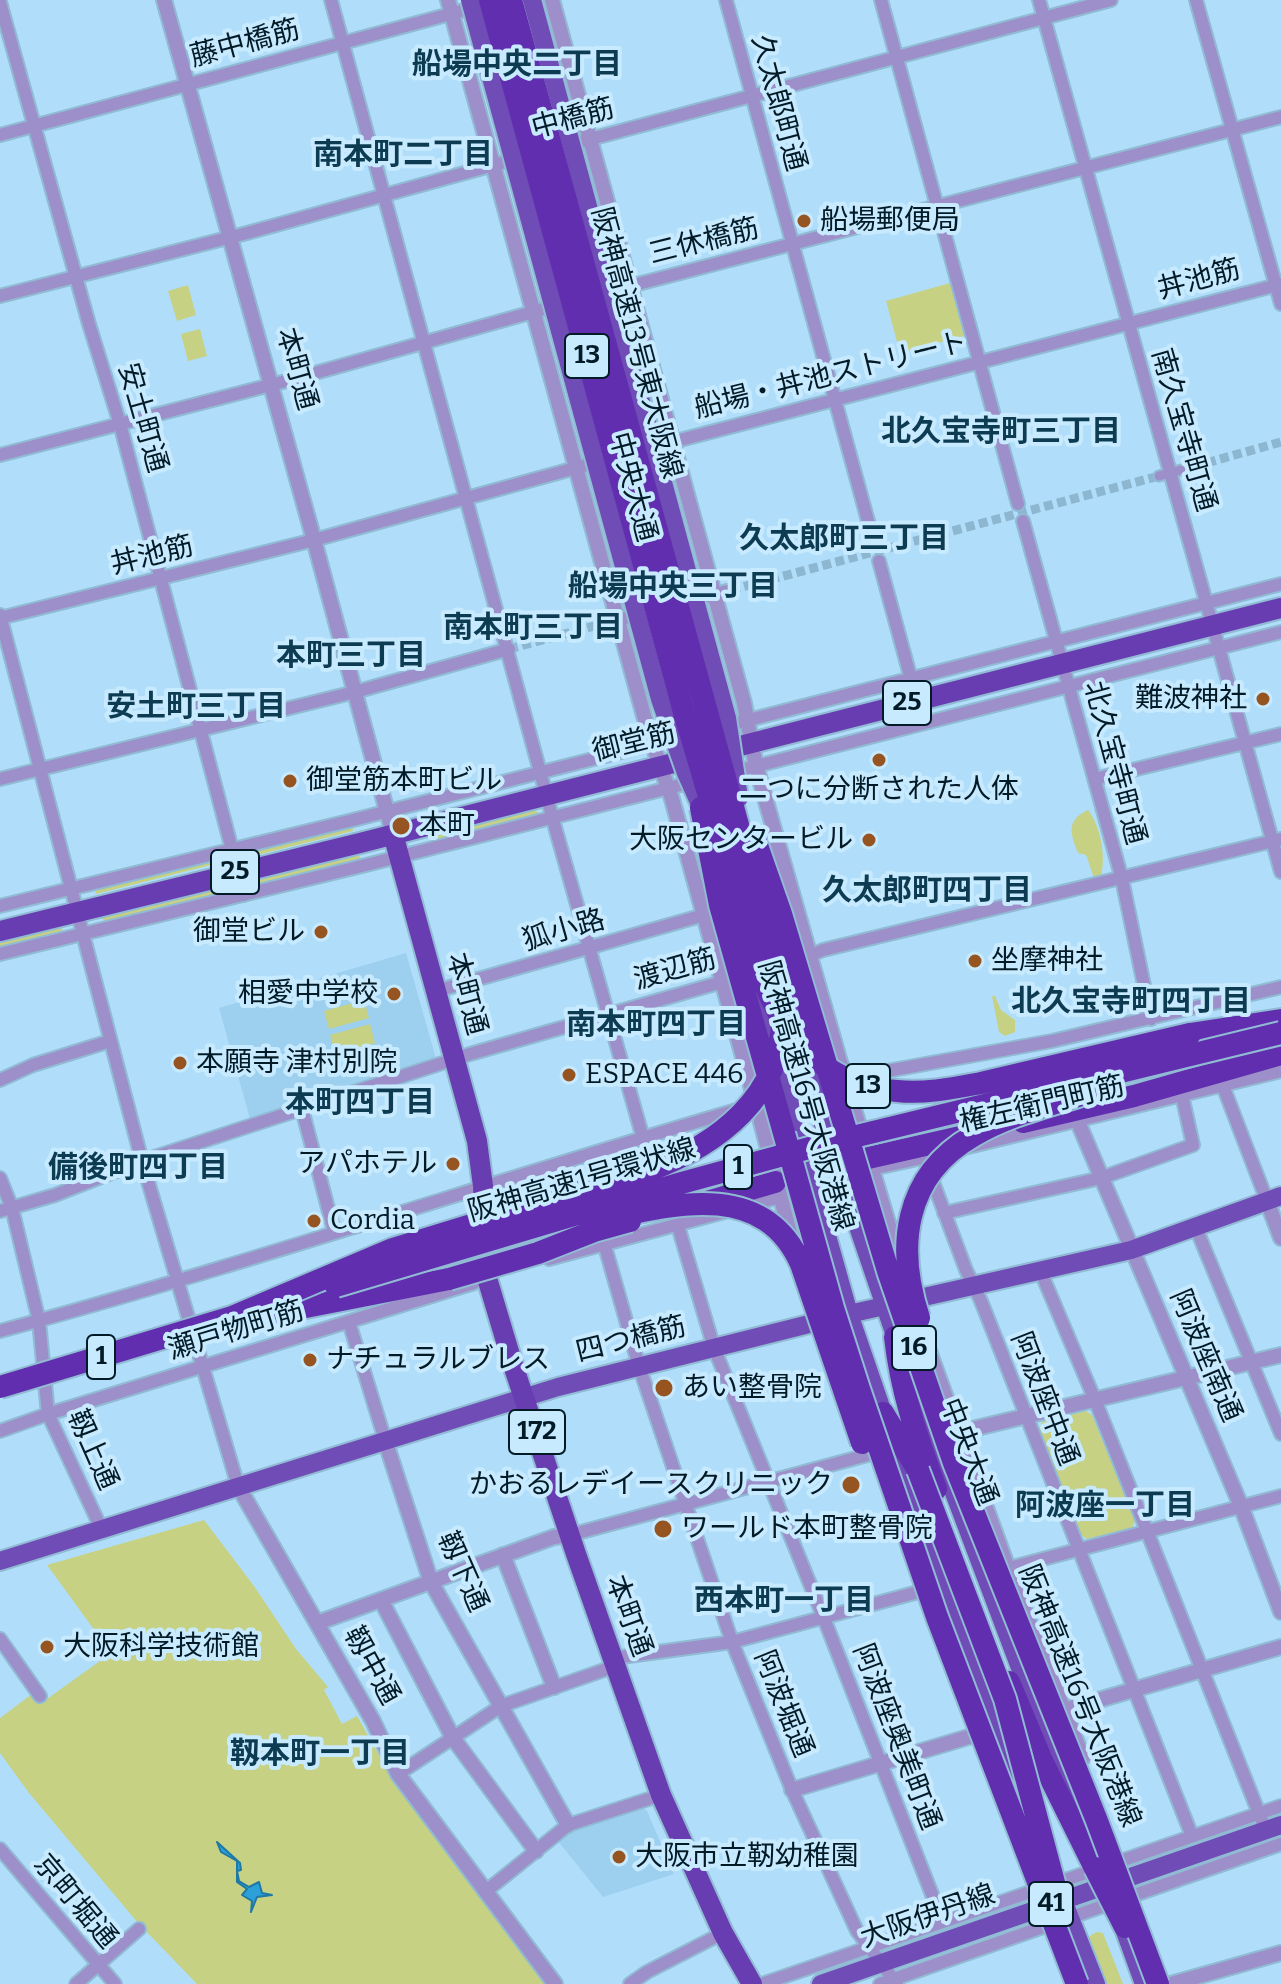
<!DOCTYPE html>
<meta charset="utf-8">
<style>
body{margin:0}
canvas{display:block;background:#b0defa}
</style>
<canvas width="1281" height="1984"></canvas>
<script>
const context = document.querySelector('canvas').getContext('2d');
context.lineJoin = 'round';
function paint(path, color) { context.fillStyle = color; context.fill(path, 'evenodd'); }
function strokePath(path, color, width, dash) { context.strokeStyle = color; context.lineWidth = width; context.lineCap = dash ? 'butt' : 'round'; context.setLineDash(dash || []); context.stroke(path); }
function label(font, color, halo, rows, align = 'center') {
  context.font = font + ' Bitter,"Noto Sans JP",serif'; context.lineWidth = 8; context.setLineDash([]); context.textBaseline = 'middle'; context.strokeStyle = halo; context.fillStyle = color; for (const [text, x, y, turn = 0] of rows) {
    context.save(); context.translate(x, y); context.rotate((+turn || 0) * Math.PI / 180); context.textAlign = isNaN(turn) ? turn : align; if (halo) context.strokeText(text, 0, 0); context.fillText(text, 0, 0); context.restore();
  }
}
paint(new Path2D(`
 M406,953l31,109 -187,57 -31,-111z
 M643,1807l4,4 27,63 -71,23 -46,-57 12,-11z`), '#9dcfef');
paint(new Path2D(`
 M950,283l14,53 -64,17 -14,-52z
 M188,285l8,30 -19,6 -9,-30z
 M200,329l7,27 -19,5 -7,-27z
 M534,810l4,2 -2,4 -98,26 -2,-7z
 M1088,810c13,17 18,46 13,67l-7,1 -8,-23 -8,-2c-8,-20 -12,-33 10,-43z
 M352,825l1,6 -100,25 -2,-7z
 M359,854l2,7 -101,24 -2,-7z
 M209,859l2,6 -115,29 -2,-7z
 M222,887l4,3 -2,4 -119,30 -3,-7z
 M61,925l2,8 -63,16v-8z
 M992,996h3l6,14 14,10v12l-10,4 -6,-4z
 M364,1000l5,18 -40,11 -5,-18z
 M370,1024l5,19 -40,11 -5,-19z
 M1086,1411l6,4 43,106 -3,7 -45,11 -6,-4 -42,-106 3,-7z
 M204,1520l50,66 42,63 32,38 -4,3 18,34 15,-8 35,62 154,206h-349l-59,-61 -109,-130 -29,-40v-35l32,-24 8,10 71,-51 -64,-88z
 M1096,1932l7,1 20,51h-19l-18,-45z`), '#c6d183');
const water = new Path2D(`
 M217,1842l23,21 1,7 -4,1 2,10 10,6 10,-5 3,11 10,2 -15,2 -6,15 1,-11 -10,-6 5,-6 -10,-7v-21l-16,-9z`);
paint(water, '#2ca1d9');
strokePath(water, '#2078a4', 2);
strokePath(new Path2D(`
 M1181,470l100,-28
 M731,590l428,-114
 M509,649l96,-26`), '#8db7d0', 9, [9, 4.5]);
const pedestrian = new Path2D(`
 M1159,476l22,-6`);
const minor = new Path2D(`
 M331,0l224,827 88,311
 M726,0l148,543
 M881,0l137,504
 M1039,0l242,872
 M1196,0l85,304
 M0,2l89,322 31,100 124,471
 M0,135l480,-129
 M583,141l528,-141
 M607,292l674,-175
 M0,296l247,-63 272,-75
 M649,448l632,-164
 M0,455l290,-75 268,-75
 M1023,521l99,358 29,140
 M879,561l32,118
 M689,601l38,-10
 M0,615l142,546 96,325
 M0,618l314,-78 287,-79
 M605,623l40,-10
 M721,727l560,-143
 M729,773l552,-141
 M0,779l355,-87 154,-43
 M1095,779l186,-45
 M0,906l353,-86 327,-83
 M0,954l366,-89 330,-84
 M804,958l19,-8 458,-111
 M436,991l268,-76
 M854,1077l198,-36 229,-54
 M0,1080l33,-15 77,-24
 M1223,1086l44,115
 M302,1109l32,122
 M964,1148l317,-77
 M924,1158l42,112 15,31 211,535
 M872,1169l59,-13
 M0,1178l12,30 27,113 9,93 53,114
 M0,1211l55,-16 87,-34 328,-107 259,-74
 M944,1213l157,-35 92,-33 -11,-50
 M678,1226l36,122 109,268 119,304
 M1196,1228l85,206
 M604,1243l35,123 93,276 60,148 65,141 40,53
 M549,1259l231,-62
 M1040,1270l55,130 171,431
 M917,1315l92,253 75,190
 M349,1322l36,118
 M0,1331c248,-67 493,-150 740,-222
 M0,1431l48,-17 426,-131
 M570,1535l301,-81
 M1009,1568l272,-72
 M0,1639l40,57
 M398,1774l103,-68 106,-37 7,-11 118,-16 190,-51
 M0,1849l115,135
 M485,1892l83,-67 93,-30
 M76,1984l63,-55
 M630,1984l17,-12 76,-39
 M762,1984l519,-178
 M880,1984l401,-140`);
const tertiary = new Path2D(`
 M164,0l150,540 79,294
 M448,0l201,734 23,65 84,305 25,43
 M552,0l192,703 12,63 89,314
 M845,1079l56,187
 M761,1122l31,119
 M1078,1122l163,384 40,106
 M1267,1201l14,37
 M939,1437l342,-82
 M385,1440l46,142 137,243
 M238,1486l135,235 25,53 157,210
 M503,1555l51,132
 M381,1600l72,138 83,113
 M317,1623l237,-86 16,-2
 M1047,1715l234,-68
 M792,1790l183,-55
 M1171,1984l110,-31`);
const primary = new Path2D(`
 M820,1115l79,232
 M795,1122l54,192 55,160 111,298
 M908,1371l131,347 40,95
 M0,1561l558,-174 291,-73 282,-64 150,-54
 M1059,1890l37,94
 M1119,1915l25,69
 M821,1984l460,-159`);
const trunk = new Path2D(`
 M393,834l84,307 6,45 4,92 26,87 63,189 85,241 62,138 29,51
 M0,931l360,-88 921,-235`);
const motorway = new Path2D(`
 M1190,1034l91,-14
 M1023,1122l111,-26 147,-42
 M868,1158l110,-25
 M700,1204l75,-22
 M234,1321l215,-42
 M895,1337c6,54 22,101 41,152
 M883,1413l35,57
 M1009,1682l33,79 53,107`);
strokePath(pedestrian, '#91bbd4', 13);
strokePath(minor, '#91bbd4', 16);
strokePath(tertiary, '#91bbd4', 18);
strokePath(primary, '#91bbd4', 22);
strokePath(trunk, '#91bbd4', 24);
strokePath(motorway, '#91bbd4', 26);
strokePath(pedestrian, '#9d8fc9', 9);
strokePath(minor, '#9d8fc9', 12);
strokePath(tertiary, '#9d8fc9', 14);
strokePath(primary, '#6f4cb6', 18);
strokePath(trunk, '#683db2', 20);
strokePath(motorway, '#602eae', 22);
const primaryBridge = new Path2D(`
 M470,0l190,699 26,74 21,47
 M532,0l195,718 12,80
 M756,982l39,140
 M787,990l33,125`);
const motorwayBridge = new Path2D(`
 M490,0l194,712c17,57 34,113 49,170 25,93 49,199 164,209 28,3 57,-3 84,-8l209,-49
 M701,808l19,97 113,403 26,81 78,228 140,367
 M754,837l27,77 108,360 65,189 143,358 61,163
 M611,1218c69,-16 154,-35 190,46l61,179
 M449,1279l89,-26 56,-22 36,-10
 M336,1286l342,-102 142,-39 461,-112
 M230,1318l163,-69 255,-78c69,-26 136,-75 134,-157 0,-40 -15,-81 -25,-120l-246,-894
 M919,1318c-23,-70 -16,-142 54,-182 39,-24 89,-33 132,-49
 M0,1387l242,-73
 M918,1470l87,229 55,206
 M1095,1868l30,59`);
strokePath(primaryBridge, '#91bbd4', 22, []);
strokePath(motorwayBridge, '#91bbd4', 26, []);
strokePath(primaryBridge, '#6f4cb6', 18);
strokePath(motorwayBridge, '#602eae', 22);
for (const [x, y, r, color] of [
 [804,221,8,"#965421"],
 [1263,699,8,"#965421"],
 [879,760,8,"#965421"],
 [290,781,8,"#965421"],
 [401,826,10,"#965421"],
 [869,840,8,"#965421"],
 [321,932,8,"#965421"],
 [975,961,8,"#965421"],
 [394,994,8,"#965421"],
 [180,1063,8,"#965421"],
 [569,1075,8,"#965421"],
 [453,1164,8,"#965421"],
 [314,1221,8,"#965421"],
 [310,1360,8,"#965421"],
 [664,1388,10,"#965421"],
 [851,1485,10,"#965421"],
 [663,1529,10,"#965421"],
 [47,1647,8,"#965421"],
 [619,1857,8,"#965421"]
]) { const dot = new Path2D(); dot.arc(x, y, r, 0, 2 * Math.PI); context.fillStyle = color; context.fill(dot); strokePath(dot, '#c7eaff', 3); }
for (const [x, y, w] of [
 [587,356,44],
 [907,703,48],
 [235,872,48],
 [868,1086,44],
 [738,1167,28],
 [914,1348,44],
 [101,1357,28],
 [537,1432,56],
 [1051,1904,44]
]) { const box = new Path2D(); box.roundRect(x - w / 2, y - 22, w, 44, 6); context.fillStyle = '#c7eaff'; context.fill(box); strokePath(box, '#031a27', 2); }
label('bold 26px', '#031a27', null, [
 ["13",587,356],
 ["25",907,703],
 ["25",235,872],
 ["13",868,1086],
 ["1",738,1167],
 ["16",914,1348],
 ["1",101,1357],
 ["172",537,1432],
 ["41",1051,1904]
]);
label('28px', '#031a27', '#c7eaff', [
 ["藤中橋筋",245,44,-15],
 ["久太郎町通",778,103,75],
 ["中橋筋",573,119,-15],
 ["三休橋筋",704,242,-14],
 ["丼池筋",1199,280,-15],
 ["阪神高速13号東大阪線",636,343,75],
 ["本町通",296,369,74],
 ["船場・丼池ストリート",831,376,-14],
 ["安土町通",142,418,74],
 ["南久宝寺町通",1183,430,74],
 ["中央大通",632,487,75],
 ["丼池筋",152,556,-14],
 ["御堂筋",634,743,-14],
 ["北久宝寺町通",1114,763,75],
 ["狐小路",564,931,-16],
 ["渡辺筋",675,970,-16],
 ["本町通",466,994,75],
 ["阪神高速16号大阪港線",805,1096,74],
 ["権左衛門町筋",1042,1105,-13],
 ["阪神高速1号環状線",582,1181,-16],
 ["瀬戸物町筋",236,1331,-17],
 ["四つ橋筋",631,1340,-14],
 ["阿波座南通",1205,1356,67],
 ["阿波座中通",1044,1399,69],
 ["靱上通",92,1450,66],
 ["中央大通",968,1452,69],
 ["靱下通",462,1572,66],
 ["本町通",628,1616,70],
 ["靱中通",371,1666,61],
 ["阪神高速16号大阪港線",1079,1696,68],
 ["阿波堀通",783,1704,68],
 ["阿波座奥美町通",896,1737,69],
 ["京町堀通",75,1902,50],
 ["大阪伊丹線",928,1917,-19]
]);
label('28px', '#031a27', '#c7eaff', [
 ["船場郵便局",820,221],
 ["難波神社",1247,699,"right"],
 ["御堂筋本町ビル",306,781],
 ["二つに分断された人体",879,790,"center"],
 ["本町",419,826],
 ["大阪センタービル",853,840,"right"],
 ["御堂ビル",305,932,"right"],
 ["坐摩神社",991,961],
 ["相愛中学校",378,994,"right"],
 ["本願寺 津村別院",196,1063],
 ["ESPACE 446",585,1075],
 ["アパホテル",437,1164,"right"],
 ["Cordia",330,1221],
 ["ナチュラルブレス",326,1360],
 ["あい整骨院",682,1388],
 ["かおるレデイースクリニック",833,1485,"right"],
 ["ワールド本町整骨院",681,1529],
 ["大阪科学技術館",63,1647],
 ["大阪市立靭幼稚園",635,1857]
], 'left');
label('bold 30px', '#0d3b52', '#c7eaff', [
 ["船場中央二丁目",517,66],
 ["南本町二丁目",403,156],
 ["北久宝寺町三丁目",1001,433],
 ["久太郎町三丁目",844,540],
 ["船場中央三丁目",673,588],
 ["南本町三丁目",533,629],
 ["本町三丁目",351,657],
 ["安土町三丁目",196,708],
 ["久太郎町四丁目",927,892],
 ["北久宝寺町四丁目",1131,1003],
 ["南本町四丁目",656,1026],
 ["本町四丁目",360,1104],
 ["備後町四丁目",138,1169],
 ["阿波座一丁目",1105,1507],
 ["西本町一丁目",784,1602],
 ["靱本町一丁目",320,1755]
]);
</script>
